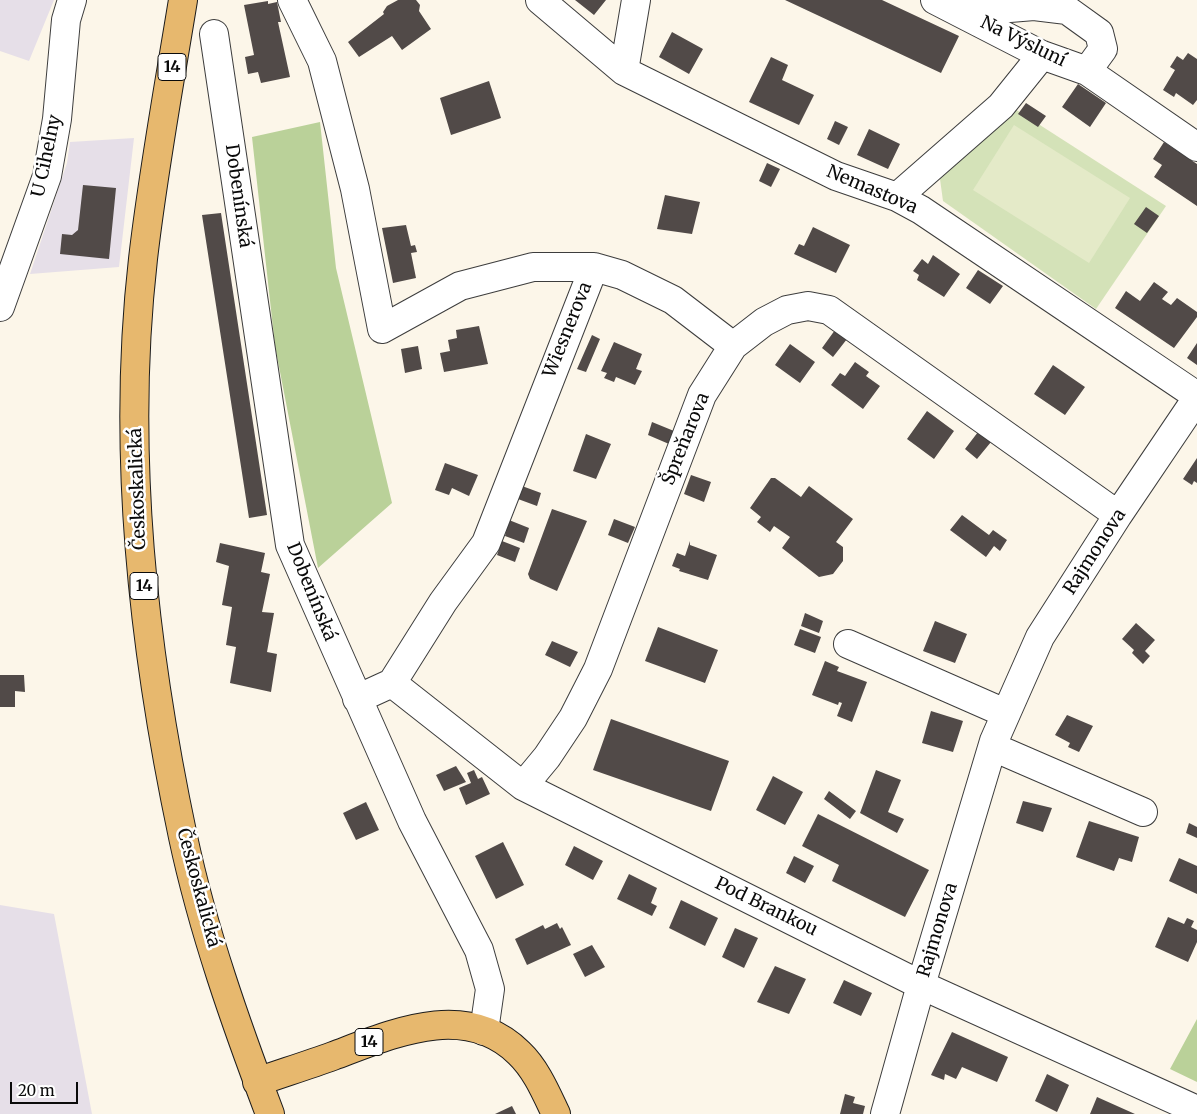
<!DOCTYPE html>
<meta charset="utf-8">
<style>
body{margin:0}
#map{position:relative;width:1197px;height:1114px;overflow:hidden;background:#fcf6e9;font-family:Merriweather,serif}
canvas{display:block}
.scale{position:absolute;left:10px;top:1082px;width:68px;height:22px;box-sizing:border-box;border:2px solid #0a0a0a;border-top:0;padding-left:6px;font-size:15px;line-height:18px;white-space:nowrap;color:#0a0a0a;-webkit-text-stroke:4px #fff;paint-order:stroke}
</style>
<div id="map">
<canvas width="1197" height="1114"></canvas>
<div class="scale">20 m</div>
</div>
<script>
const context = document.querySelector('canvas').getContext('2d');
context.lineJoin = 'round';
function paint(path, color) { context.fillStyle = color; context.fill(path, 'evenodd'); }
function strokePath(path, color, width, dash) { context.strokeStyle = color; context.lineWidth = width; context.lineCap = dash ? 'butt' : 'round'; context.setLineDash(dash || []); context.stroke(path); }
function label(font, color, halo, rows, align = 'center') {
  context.font = font + ' Merriweather,serif'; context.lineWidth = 5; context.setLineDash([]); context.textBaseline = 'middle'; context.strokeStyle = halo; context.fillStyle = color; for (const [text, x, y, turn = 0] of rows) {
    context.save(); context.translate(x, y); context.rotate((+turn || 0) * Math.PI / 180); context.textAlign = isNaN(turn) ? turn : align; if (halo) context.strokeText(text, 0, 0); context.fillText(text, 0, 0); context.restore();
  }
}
paint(new Path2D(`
 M0,0h54l-25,61 -29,-10z
 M134,138l-15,129 -89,7 37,-111 3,-21z
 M0,905l54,9 38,200h-92z`), '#e6dfe8');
paint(new Path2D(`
 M1015,109l151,97 -70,103 -153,-108 -3,-22z`), '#d4e2b8');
paint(new Path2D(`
 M320,122l16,146 56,235 -74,65 -43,-222 -23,-209z
 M1197,1019v63l-27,-13z`), '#bad199');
paint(new Path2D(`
 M1014,125l116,73 -41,65 -116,-73z`), '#e4eac8');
paint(new Path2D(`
 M398,0h18l4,5 -1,6 12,18 -29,21 -10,-14 -33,21 -11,-15 36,-28 -1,-2 4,-6z
 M575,0h31l-12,15z
 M785,0h97l77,36 -18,37z
 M268,1v3l9,-2 4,20h-3l12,55 -29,6 -3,-11 -10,2 -3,-17 9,-2 -10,-50z
 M672,32l31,17 -14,25 -30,-17z
 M1188,53l9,6v41l-4,5 -17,-12 -2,4 -11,-7 12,-20 -5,-3 7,-11 6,4z
 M771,57l17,8 -6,15 32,15 -15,30 -50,-23z
 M489,81l12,37 -50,17 -11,-37z
 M1078,84l28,19 -16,24 -28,-20z
 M1026,103l20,13 -8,11 -20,-13z
 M835,121l13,6 -9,18 -12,-6z
 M869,129l31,15 -12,25 -31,-14z
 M1164,142l33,22v42l-43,-29 8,-12 -9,-6z
 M767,163l13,6 -9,18 -12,-6z
 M83,185l33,3 -7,71 -49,-5 2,-20 10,1 6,-5z
 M665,195l35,7 -8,32 -35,-5z
 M1146,207l13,9 -12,17 -13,-9z
 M221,213l46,302 -18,3 -47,-303z
 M406,225l5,21 4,-1 2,7 -6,1 5,25 -23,5 -11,-55z
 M813,227l37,18 -14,28 -42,-19 5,-10 5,2z
 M933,255l27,19 -16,23 -27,-17 2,-5 -6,-4 9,-12 6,5z
 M978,270l25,16 -13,18 -24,-16z
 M1154,282l14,10 -6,7 9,6 6,-7 20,14v5l-23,31 -59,-40 11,-17 14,10z
 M479,326l9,38 -44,8 -4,-19 10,-2 -2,-11 9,-2 -1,-8z
 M835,330l12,9 -14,18 -11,-9z
 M592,335l8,4 -14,33 -9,-3z
 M614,342l28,12 -6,15 6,2 -7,14 -19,-8 -2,5 -10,-4 3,-5 -6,-2z
 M1197,343v22l-10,-7z
 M790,344l25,18 -15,21 -25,-18z
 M418,346l4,23 -17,4 -4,-24z
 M855,362l14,10 -3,4 14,10 -17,23 -32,-24 9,-12 5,3z
 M1053,365l32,22 -20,28 -31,-21z
 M927,411l27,20 -20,28 -27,-20z
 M652,422l22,9 -5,13 -21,-9z
 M978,432l13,10 -14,17 -12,-10z
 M586,434l25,10 -15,35 -23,-8z
 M1197,458v25l-3,-2 -2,4 -9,-6z
 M445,463l33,12 -9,21 -17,-8 -3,7 -14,-5z
 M691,475l20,7 -7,20 -20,-8z
 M771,478h4l26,19 8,-11 44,33 -17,23 7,5v14l-10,13 -14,3 -37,-29 8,-11 -16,-11 -4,6 -13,-10 4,-5 -11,-9z
 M522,486l19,7 -4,13 -19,-7z
 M552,509l35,12 -30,70 -27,-12 -2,-5z
 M962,515l27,20 4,-5 14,10 -7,11 -6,-5 -8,11 -36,-27z
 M614,519l21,8 -7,16 -20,-8z
 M509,520l20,8 -5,15 -19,-7z
 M502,541l18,7 -5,14 -18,-7z
 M690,541v4l27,10 -9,25 -29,-9 1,-2 -8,-3 5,-13 8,3z
 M220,543l45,10 -4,19 9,2 -8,38 12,1 -7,39 10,2 -6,38 -41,-9 6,-36 -10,-2 6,-38 -10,-2 7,-39 -13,-4z
 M805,613l18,8 -4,12 -18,-7z
 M935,621l32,13 -12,29 -32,-12z
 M1136,623l19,17 -10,11 5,5 -7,8 -11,-11 2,-3 -12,-11z
 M658,627l60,23 -13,33 -60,-22z
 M800,629l21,8 -6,16 -21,-8z
 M552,641l26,11 -8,15 -25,-12z
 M825,661l14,6 -2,4 30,11 -15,40 -15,-6 5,-13 -3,-1 -1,3 -26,-10z
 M0,675h24l1,17 -10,-1v16h-15z
 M931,711l32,10 -10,31 -31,-9z
 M1067,715l26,11 -14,26 -11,-5 2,-4 -15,-8z
 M611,719l118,42 -18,50 -118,-41z
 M456,766l10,16 -22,9 -8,-16z
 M474,770l4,9 4,-2 8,17 -24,11 -7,-17 12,-5 -4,-10z
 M876,770l25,10 -13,32 16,7 -7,14 -37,-20z
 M773,776l30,16 -18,33 -29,-15z
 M829,791l27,20 -6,8 -26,-20z
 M1023,801l29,7 -9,24 -27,-9z
 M366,802l13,28 -23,10 -13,-27z
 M818,814l111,56 -24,47 -73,-36 7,-16 -37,-19z
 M1089,821l50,16 -7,25 -13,-4 -5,13 -38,-14z
 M1189,823l8,4v11l-11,-5z
 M503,842l21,43 -28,14 -21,-43z
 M574,846l29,15 -10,19 -28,-15z
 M794,856l20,10 -9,17 -19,-10z
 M1179,858l18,8v28l-28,-13z
 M629,874l28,14 -6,15 6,3 -5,10 -35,-17z
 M681,900l37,18 -13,28 -36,-18z
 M1168,917l16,7 3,-6 7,3 -3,6 6,3v12l-9,20 -33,-15z
 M557,923l3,6 2,-2 9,18 -44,20 -12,-26 28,-14 2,4z
 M735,928l23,10 -14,30 -22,-11z
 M592,945l13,22 -20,10 -12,-23z
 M775,966l31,13 -17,35 -32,-12z
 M844,980l28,13 -11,23 -28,-13z
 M952,1032l56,25 -11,25 -35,-15 -6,12 -11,-5 -1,6 -13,-5z
 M1047,1074l22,11 -12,27 -22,-11z
 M845,1094l10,3 -2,6 12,3 -2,8h-23z
 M1097,1097l38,17h-45z
 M512,1106l4,8h-21z`), '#514a48');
const minor = new Path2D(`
 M292,0l30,61 33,128 27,140 78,-43 73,-19h61l28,8 51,25 60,46
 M540,0l84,71 212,105 61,21 24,13 276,186
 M935,0l107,55 45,16 16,-22 -4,-16 -32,-23 -33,-4 -73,6
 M214,34l76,511 122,276 67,129 11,39 -6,42
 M624,71l12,-71
 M1087,71l110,76
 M897,197l104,-91 41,-51
 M0,307l47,-131 10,-57 9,-99 6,-20
 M848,644l157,69
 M392,683l51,-81 43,-59 108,-276
 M357,699l35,-16 131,103 398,199 276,125
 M993,747l150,65
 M523,786l24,-29 26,-39 25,-49 104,-274 31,-49 31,-24 23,-12 21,-4 21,4 289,205
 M885,1114l36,-129 73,-244 46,-104 78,-122 79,-117`);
const major = new Path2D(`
 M183,0c-14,86 -30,172 -40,259 -22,192 0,389 40,578 20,94 53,187 87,277
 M257,1082c26,-9 51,-17 76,-26 59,-22 132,-56 186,-3 17,16 27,40 37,61`);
strokePath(minor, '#3d3d3d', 30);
strokePath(major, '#1b1b1b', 30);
strokePath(minor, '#fff', 28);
strokePath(major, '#e7b86e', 28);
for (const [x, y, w] of [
 [172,67,28],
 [144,586,28],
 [369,1042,28]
]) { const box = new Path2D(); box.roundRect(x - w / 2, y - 13.5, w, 27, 4); context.fillStyle = '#fff'; context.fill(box); strokePath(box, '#0a0a0a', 1); }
label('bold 16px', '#0a0a0a', null, [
 ["14",172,67],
 ["14",144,586],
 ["14",369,1042]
]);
label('18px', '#0a0a0a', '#fff', [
 ["Na Výsluní",1023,42,26],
 ["U Cihelny",47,156,-78],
 ["Nemastova",872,190,23],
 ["Dobenínská",238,196,82],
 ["Wiesnerova",568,330,-68],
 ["Špreňarova",686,439,-68],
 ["Českoskalická",138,489,-92],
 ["Rajmonova",1095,552,-57],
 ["Dobenínská",311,592,68],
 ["Českoskalická",198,888,75],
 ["Pod Brankou",766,907,26],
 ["Rajmonova",938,930,-73]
]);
</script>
